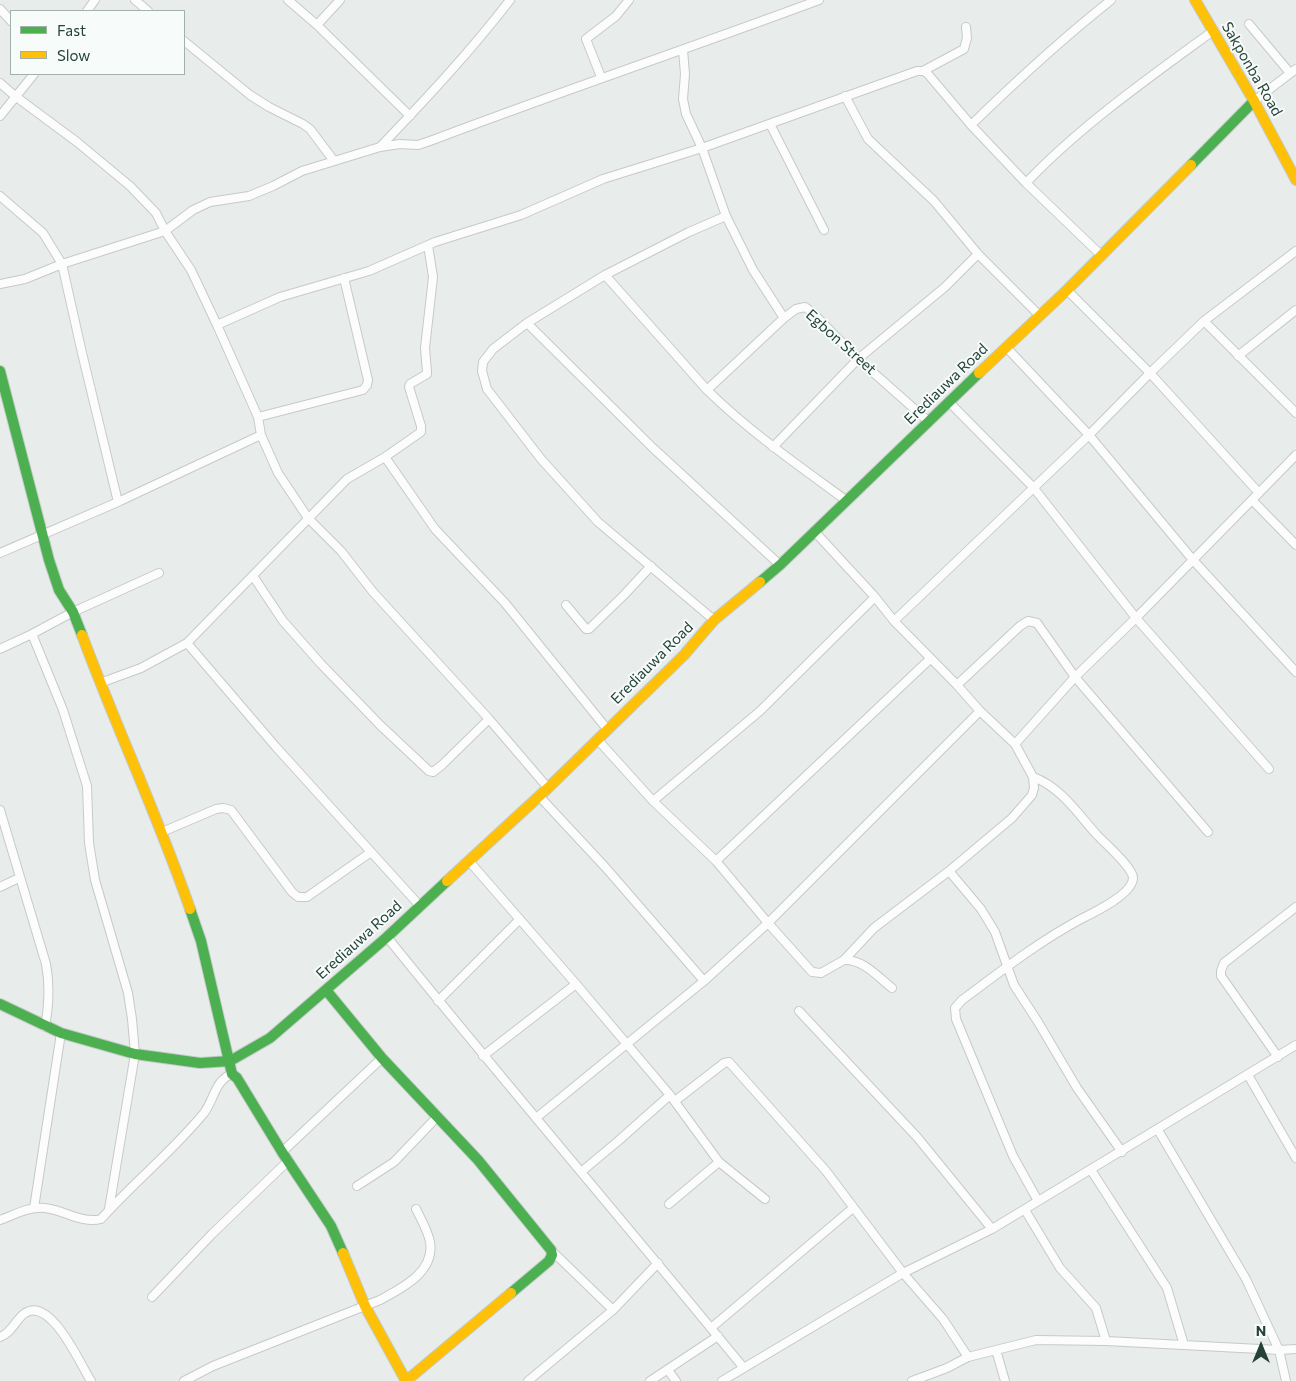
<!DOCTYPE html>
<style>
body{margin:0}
#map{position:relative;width:1296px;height:1381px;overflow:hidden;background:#e8edeb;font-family:Commissioner,sans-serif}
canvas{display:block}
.legend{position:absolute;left:10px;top:10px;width:175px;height:65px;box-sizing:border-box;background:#f7fbf9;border:1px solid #a3b1ad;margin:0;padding:6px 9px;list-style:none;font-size:15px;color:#24423a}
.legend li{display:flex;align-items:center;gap:10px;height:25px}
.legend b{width:25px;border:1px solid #a3b1ad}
.north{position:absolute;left:1236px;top:1321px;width:50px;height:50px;-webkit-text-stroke:4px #f7fbf9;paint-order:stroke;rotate:0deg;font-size:14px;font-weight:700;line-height:20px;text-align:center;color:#24423a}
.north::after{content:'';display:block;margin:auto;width:18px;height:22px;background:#24423a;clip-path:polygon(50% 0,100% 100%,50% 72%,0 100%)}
</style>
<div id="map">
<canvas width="1296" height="1381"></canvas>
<ul class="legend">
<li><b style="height:6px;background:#4caf50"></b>Fast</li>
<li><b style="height:6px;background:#ffc107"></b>Slow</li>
</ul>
<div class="north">N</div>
</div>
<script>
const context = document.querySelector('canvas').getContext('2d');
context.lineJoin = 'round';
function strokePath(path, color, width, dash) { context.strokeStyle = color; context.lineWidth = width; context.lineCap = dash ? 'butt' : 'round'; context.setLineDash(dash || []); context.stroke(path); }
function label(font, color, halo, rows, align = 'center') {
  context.font = font + ' Commissioner,sans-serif'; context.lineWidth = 4; context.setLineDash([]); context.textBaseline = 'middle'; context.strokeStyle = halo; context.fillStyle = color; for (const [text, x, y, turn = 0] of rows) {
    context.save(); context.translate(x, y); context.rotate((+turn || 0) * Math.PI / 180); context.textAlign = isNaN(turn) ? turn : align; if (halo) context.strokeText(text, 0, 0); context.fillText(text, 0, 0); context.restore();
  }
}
const street = new Path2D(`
 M135,0l13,11
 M288,0l29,25 93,91
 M0,9l11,12
 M87,11l8,-11
 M1249,24l41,49
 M317,25l23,-25
 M184,41l66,54 19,12 34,17 7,5 24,32
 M683,50l2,24 -2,25 3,15 16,34 24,68 27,54 31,48
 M923,71l4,2 44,52 55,58 76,73
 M601,77l-15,-38 30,-23 13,-16
 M0,83l15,13 62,46 53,44 26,27 9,18 26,39 26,55 41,92 3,18 17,38 30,45 33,33 32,41 116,127 59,69
 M845,96l23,43 66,62 44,53 62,62
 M1254,101l42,-32
 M0,116l34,-42
 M770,124l54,106
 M971,125c45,-44 91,-86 140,-125
 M380,147c45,-47 90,-95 130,-147
 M1026,183c54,-57 124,-106 187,-152
 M0,196l43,37 19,31 20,89 36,149
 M605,275l102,115c43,42 92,76 140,111
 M0,284l25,-5 37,-15 103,-33 28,-21 17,-8 39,-6 24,-10 29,-15 78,-24 20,-3 18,1 12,-4c129,-49 260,-93 389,-141
 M1067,290l83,83 109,120
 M1204,321l92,92
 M527,323l126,125 127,117
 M217,325l63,-28 89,-26 66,-29 86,-27 82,-36 99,-31 215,-77h6l41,-22 3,-11 -1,-11
 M1006,347l83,88 104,125 103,112
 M1238,356l58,-46
 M707,390l77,-72 12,-9 9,-2 8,6 45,46 70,62
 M949,402l84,85 103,131 133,151
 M258,417l105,-27 4,-5 1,-5 -24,-102
 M773,447l85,-88 87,-72 33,-33
 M385,457l50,72 70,74 102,126
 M1252,500l44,45
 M815,532l60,65 19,24 63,64 23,26 35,33 60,-67 61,-59 160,-163
 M0,553l118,-51 143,-67
 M253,576l30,45 38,43 59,61 49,46 4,1 9,-7 47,-46
 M566,605l20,24h3l35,-34 27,-29
 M714,620l-116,-98 -57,-63 -54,-70 -5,-18 1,-9 10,-13 34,-26 78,-48 84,-43 37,-16
 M894,621l195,-186 61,-62 54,-52 92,-70
 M32,634l31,76 24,76 2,57 6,37 33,113 4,26 3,35 -26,155
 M187,643l89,104 144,159
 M0,649l32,-15 41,-22 86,-39
 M100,683l41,-15 46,-25 160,-164 38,-22 36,-25v-6l-12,-39 1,-3 17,-10v-2l-2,-24 8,-71 -5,-32
 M957,685l63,-59 8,-5 9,2 38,54 133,155
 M597,739l56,62 63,60 52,62 44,49 9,1 23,-13 30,-32 75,-57 63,-53 20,-23 2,-7 -1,-11 -18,-33
 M1033,777c28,10 45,37 64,58 8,8 36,33 36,43 0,16 -40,35 -52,41 -43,23 -81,53 -119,81l-7,8 1,11 57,137 25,45
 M539,796l67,72 98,113
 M653,801l107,-90 115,-114
 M0,810l46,154c4,21 3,41 -1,63
 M162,832l54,-23 7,-1 8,2 61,82 6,5h9l64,-45
 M469,861l107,123 94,111 49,67 46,37
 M716,861l214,-202
 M949,871l32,38 14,23 19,53 24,37 39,66 45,64
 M0,887l19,-9
 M387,937c117,145 238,286 356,430
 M844,960c19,-1 34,17 48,28
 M438,1001l82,-82
 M799,1011l118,126 75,92
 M483,1056l93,-72
 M1278,1057l-57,-81v-5l3,-8 72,-56
 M1248,1075l48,83
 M675,1101l49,-38 5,-1 97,109 77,102 40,46 25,38
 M536,1118l168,-137 64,-58 212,-212
 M1158,1130l88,149 33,71 7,31
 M282,1152l100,-94
 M1091,1170l76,118 17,57
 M581,1172l36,-30 53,-47
 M357,1186l37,-24 43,-45
 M669,1204l50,-42
 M34,1208l27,-175
 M1025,1210l35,58 36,40 10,33
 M0,1220c14,-5 30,-14 45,-12 19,2 37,16 56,11 33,-37 72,-68 103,-106 10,-13 11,-33 28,-39
 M551,1250l62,60
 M152,1297l60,-63 76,-73
 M711,1328l142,-120
 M0,1337c12,-4 15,-17 25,-24 26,-17 56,53 66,68
 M996,1350l9,31
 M668,1370l8,11
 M184,1381l29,-15 167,-66c22,-12 55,-28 50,-58 -2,-11 -9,-23 -14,-33
 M528,1381l85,-71 45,-47
 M650,1381l68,-45
 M722,1381l181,-108 89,-44 304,-184
 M912,1381l35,-13 21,-11 68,-17 70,1 173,9 17,-1`);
const fast = new Path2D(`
 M1191,165l63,-64
 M0,371l49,189 10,30 14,22 9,23
 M760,582l20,-17 199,-192
 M190,909l11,32 31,133 5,4 45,74 49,74 12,27
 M326,990l56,68 96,102 73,90 1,5 -3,6 -38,32
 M0,1004l61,29 74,21 65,9 30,-2 40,-23 117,-101 60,-56`);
const slow = new Path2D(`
 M1195,0l59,101 42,79
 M979,373l88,-83 124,-125
 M82,635c34,92 76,181 108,274
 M447,881l101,-93 136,-133 30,-35 46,-38
 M343,1253l22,53 41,75 105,-88`);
strokePath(street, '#c5cac8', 10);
strokePath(fast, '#c3cbc8', 12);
strokePath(slow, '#c3cbc8', 12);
strokePath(street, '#fcfcfc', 8);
strokePath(fast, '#4caf50', 10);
strokePath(slow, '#ffc107', 10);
label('15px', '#24423a', '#f7fbf9', [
 ["Sakponba Road",1252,69,60],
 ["Egbon Street",841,342,42],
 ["Erediauwa Road",946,384,-44],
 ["Erediauwa Road",652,663,-45],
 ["Erediauwa Road",359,940,-42]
]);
</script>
